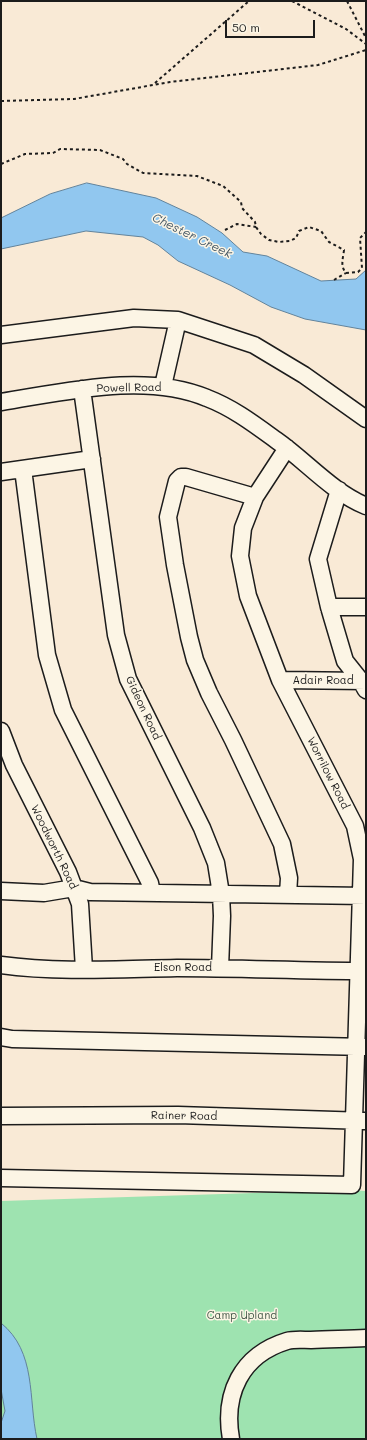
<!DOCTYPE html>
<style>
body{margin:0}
#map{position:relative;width:367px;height:1440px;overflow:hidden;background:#f9ead6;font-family:Mali,sans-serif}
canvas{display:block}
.frame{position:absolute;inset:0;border:2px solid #1c1c1c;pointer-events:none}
.scale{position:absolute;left:225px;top:20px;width:90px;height:18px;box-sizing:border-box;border:2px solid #1c1c1c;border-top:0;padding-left:5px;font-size:12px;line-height:14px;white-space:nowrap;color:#1c1c1c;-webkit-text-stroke:3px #fcf5e5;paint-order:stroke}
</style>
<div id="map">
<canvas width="367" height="1440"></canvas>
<div class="frame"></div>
<div class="scale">50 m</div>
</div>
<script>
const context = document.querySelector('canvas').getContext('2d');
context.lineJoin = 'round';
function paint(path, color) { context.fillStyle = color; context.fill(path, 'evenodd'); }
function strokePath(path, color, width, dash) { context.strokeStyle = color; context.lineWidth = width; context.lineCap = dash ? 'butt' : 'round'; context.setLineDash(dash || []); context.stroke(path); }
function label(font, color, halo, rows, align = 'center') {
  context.font = font + ' Mali,sans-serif'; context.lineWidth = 3; context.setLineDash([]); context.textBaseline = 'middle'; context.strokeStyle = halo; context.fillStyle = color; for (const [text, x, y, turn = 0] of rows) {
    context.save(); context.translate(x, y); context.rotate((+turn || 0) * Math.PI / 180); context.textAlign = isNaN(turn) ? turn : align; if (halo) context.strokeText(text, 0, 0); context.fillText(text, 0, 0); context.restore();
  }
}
paint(new Path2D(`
 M349,1190l17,1v248h-365v-238z`), '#9ee3b0');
const water = new Path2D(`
 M87,183l69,15 41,19 25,16 21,19 24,4 54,25 35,-2 10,-9v60l-61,-11 -34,-12 -41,-22 -52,-24 -20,-16 -15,-8 -57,-6 -85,18v-31l49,-24z
 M1,1323c36,29 27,76 36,116h-36v-16l4,-12 -4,-22z`);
paint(water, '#91c7ef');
strokePath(water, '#62839b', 1);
const minor = new Path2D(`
 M1,335l133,-17 44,2 76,25 50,30 62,44
 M163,386l15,-66
 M82,389l34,246 12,44 74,149 14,35 5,31 1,22 -2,52
 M1,402c64,-10 144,-30 206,-4 26,10 47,26 69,42 30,21 56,52 90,66
 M23,469l24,186 16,55 87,173 2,10
 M1,472l91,-13
 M339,490l-21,69 11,48 16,54 16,20 5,9
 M255,497l-69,-20h-5l-4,4 -9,36 7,48 14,72 6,23 14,33 24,47 49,104 7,34 -1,17
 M329,607h37
 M280,680l86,1
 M1,731l13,34 54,107 12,32 4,65
 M1,891l43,2 30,-5 16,4 276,4
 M1,965c58,8 118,4 176,3 63,0 126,3 189,3
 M1,1037l11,2 354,8
 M1,1116l177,-1 188,6
 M1,1178l351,7 10,-326 -7,-33 -75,-146 -32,-84 -8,-40 3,-28 12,-31 32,-49
 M231,1439c-8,-45 10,-84 56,-98 7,-2 16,-1 24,-1 18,-1 37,-1 55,-2`);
strokePath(minor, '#1c1c1c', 19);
strokePath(new Path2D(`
 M292,1l54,28 20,15
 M347,1l19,37
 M155,83l94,-82
 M1,101l73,-2 96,-17 148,-17 48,-15
 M1,164l24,-10 28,-1 7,-4 40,1 23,9 4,5 16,9 54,3 26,10 18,16 1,6 13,14 1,5 5,7 8,6 10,2 11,-1 6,-3 3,-7 10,-4 12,4 8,11 15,8c-1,9 -4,16 2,23l12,-1 4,-4 -2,-30 6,-6
 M225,230l12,-6 19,3
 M334,280l12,-7`), '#1c1c1c', 2, [3, 3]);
strokePath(minor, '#fcf5e5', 16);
label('11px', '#1c1c1c', '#fcf5e5', [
 ["Powell Road",129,388,-1],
 ["Adair Road",323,681],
 ["Gideon Road",143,708,65],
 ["Worrilow Road",328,773,63],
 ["Woodworth Road",54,847,64],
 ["Elson Road",183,968],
 ["Rainer Road",184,1116,1]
]);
label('11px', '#435848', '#fcf5e5', [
 ["Camp Upland",242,1316]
]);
label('italic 12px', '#455866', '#fcf5e5', [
 ["Chester Creek",192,236,26]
]);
</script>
